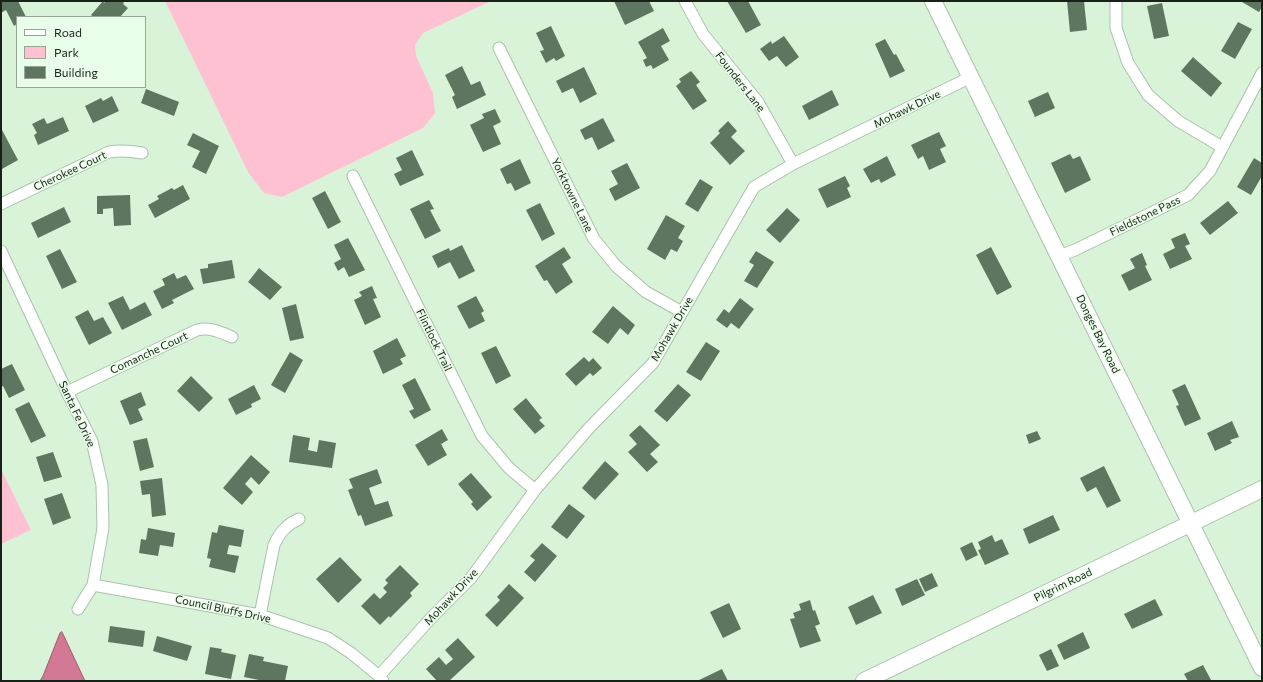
<!DOCTYPE html>
<style>
body{margin:0}
#map{position:relative;width:1263px;height:682px;overflow:hidden;background:#d9f3d9;font-family:Commissioner,sans-serif}
canvas{display:block}
.frame{position:absolute;inset:0;border:2px solid #182118;pointer-events:none}
.legend{position:absolute;left:16px;top:16px;width:130px;height:72px;box-sizing:border-box;background:#eaffea;border:1px solid #96a696;margin:0;padding:5px 7px;list-style:none;font-size:12px;color:#182118}
.legend li{display:flex;align-items:center;gap:8px;height:20px}
.legend b{width:20px;border:1px solid #96a696}
</style>
<div id="map">
<canvas width="1263" height="682"></canvas>
<div class="frame"></div>
<ul class="legend">
<li><b style="height:5px;background:#fff"></b>Road</li>
<li><b style="height:11px;background:#fec1d2"></b>Park</li>
<li><b style="height:11px;background:#5e765f"></b>Building</li>
</ul>
</div>
<script>
const context = document.querySelector('canvas').getContext('2d');
context.lineJoin = 'round';
function paint(path, color) { context.fillStyle = color; context.fill(path, 'evenodd'); }
function strokePath(path, color, width, dash) { context.strokeStyle = color; context.lineWidth = width; context.lineCap = dash ? 'butt' : 'round'; context.setLineDash(dash || []); context.stroke(path); }
function label(font, color, halo, rows, align = 'center') {
  context.font = font + ' Commissioner,sans-serif'; context.lineWidth = 3; context.setLineDash([]); context.textBaseline = 'middle'; context.strokeStyle = halo; context.fillStyle = color; for (const [text, x, y, turn = 0] of rows) {
    context.save(); context.translate(x, y); context.rotate((+turn || 0) * Math.PI / 180); context.textAlign = isNaN(turn) ? turn : align; if (halo) context.strokeText(text, 0, 0); context.fillText(text, 0, 0); context.restore();
  }
}
paint(new Path2D(`
 M165,1h326l-68,32 -8,12 1,11 17,37 2,20 -12,15 -141,69 -18,-4 -16,-21z
 M1,469l30,61 -30,14z`), '#fec1d2');
const water = new Path2D(`
 M62,632l23,49h-45l3,-5 17,-43z`);
paint(water, '#d27895');
strokePath(water, '#9a5e70', 1);
paint(new Path2D(`
 M1,1h17l8,16h-9v7l-3,2 -8,-16 -5,3z
 M103,1l1,2 2,-2h16l2,2 -1,1 5,4 -8,9h-27l-2,-2z
 M614,1h35l5,10 -29,14z
 M727,1h21l13,24 -15,8z
 M1067,1h17l3,29 -17,2z
 M1243,1h19v6l-3,5 -17,-10z
 M1162,3l7,33 -15,3 -7,-33z
 M1238,22l14,7 -17,30 -14,-8z
 M551,26l14,30 -9,5 -2,-3 -8,5 -6,-12 4,-1 -8,-17z
 M663,28l7,13 -9,5 8,14 -16,9 -2,-4 -5,2 -3,-7 4,-2 -9,-16z
 M784,36l15,21 -13,10 -9,-11 -8,5 -9,-12 11,-8 1,3z
 M885,39l9,16 2,-1 9,17 -15,7 -15,-34z
 M1193,57l29,26 -11,14 -30,-26z
 M462,66l9,19 9,-4 6,14 -29,14 -5,-12 3,-2 -10,-20z
 M584,67l13,27 -17,9 -7,-15 -11,5 -6,-12z
 M691,71l9,11 -4,3 11,16 -14,9 -17,-24 5,-4 -2,-3z
 M146,89l33,13 -5,14 -33,-13z
 M832,90l7,15 -30,15 -7,-14z
 M1048,92l7,16 -20,9 -7,-16z
 M112,96l7,15 -26,12 -8,-17 16,-8 2,3z
 M495,109l6,13 -8,4 8,18 -18,8 -13,-27 14,-7 -2,-4z
 M63,117l6,14 -31,14 -4,-10 3,-2 -5,-9 12,-6 3,6z
 M603,118l12,23 -17,9 -6,-13 -7,3 -5,-10z
 M728,121l9,10 -6,6 14,14 -15,14 -20,-22 10,-10 -2,-2z
 M1,130h1l16,30 -16,9z
 M939,132l7,14 -6,3 6,13 -17,8 -6,-14 -5,3 -7,-14z
 M193,133l26,13 -13,28 -14,-7 8,-16 -13,-6z
 M412,150l12,25 -24,11 -6,-12 8,-4 -6,-12z
 M1070,154l3,5 7,-3 11,24 -26,13 -14,-30z
 M887,156l9,19 -15,8 -2,-4 -8,4 -8,-14z
 M1254,158l8,5v13l-11,19 -14,-8z
 M520,159l11,24 -16,8 -4,-8 -4,1 -7,-15z
 M627,163l13,25 -25,13 -6,-12 9,-5 -7,-13z
 M845,176l5,10 -3,2 4,9 -24,11 -9,-19z
 M700,179l13,8 -15,25 -13,-8z
 M183,185l7,14 -35,19 -7,-13 11,-6 -2,-3 15,-8 2,2z
 M325,191l16,31 -13,7 -16,-31z
 M130,195l1,30 -17,1 -1,-18 -10,1v5h-6v-18z
 M429,200l5,9 -4,1 11,21 -16,8 -15,-30z
 M1228,201l10,12 -28,22 -10,-12z
 M540,203l15,31 -13,7 -16,-31z
 M64,207l7,15 -33,16 -7,-15z
 M787,208l13,12 -20,23 -14,-13z
 M666,215l19,11 -7,12 5,3 -6,11 -6,-3 -6,11 -18,-11z
 M1185,233l5,11 -5,2 7,13 -22,10 -7,-15 12,-6 -4,-9z
 M348,238l17,32 -16,7 -5,-10 -6,4 -4,-8 7,-4 -7,-14z
 M462,245l13,26 -16,8 -9,-17 -12,6 -6,-12 17,-8 1,3z
 M564,247l7,11 -9,6 11,18 -17,12 -9,-14 -3,1 -9,-15z
 M991,247l21,40 -15,8 -21,-40z
 M60,249l17,33 -15,7 -16,-33z
 M756,251l18,11 -17,26 -13,-7 10,-16 -5,-3z
 M1142,253l5,12 -2,1 7,14 -23,11 -8,-16 14,-7 -5,-9z
 M232,260l3,18 -32,6 -3,-15 8,-1v-4z
 M259,268l23,19 -12,13 -22,-18z
 M174,273l3,6 9,-4 8,14 -22,11 2,3 -12,6 -9,-18 12,-6 -3,-6z
 M372,286l5,12 -4,1 8,18 -16,8 -11,-25 8,-4 -3,-4z
 M123,296l7,14 15,-8 7,13 -30,15 -14,-27z
 M476,296l8,15 -3,2 4,8 -16,8 -12,-23z
 M740,298l14,11 -15,20 -8,-6 -4,5 -11,-8 8,-11 5,4z
 M296,304l8,34 -14,3 -8,-33z
 M613,306l22,19 -7,10 -8,-7 -12,16 -16,-12z
 M88,310l6,11 9,-4 9,16 -23,12 -14,-28z
 M397,338l9,18 -6,3 3,5 -20,10 -10,-23z
 M706,342l14,9 -19,30 -15,-9z
 M496,346l15,30 -15,8 -15,-31z
 M290,352l13,8 -18,33 -14,-8z
 M584,357l5,5 4,-4 9,10 -9,8 -3,-3 -14,13 -11,-12z
 M12,364l13,26 -16,8 -6,-12 -2,1v-18z
 M191,376l22,22 -14,14 -22,-21z
 M415,378l16,32 -17,9 -5,-8 5,-2 -12,-24z
 M678,384l13,11 -24,27 -13,-11z
 M1185,384l16,35 -16,7 -9,-20 3,-1 -7,-15z
 M254,385l7,14 -10,5 1,3 -16,8 -8,-16z
 M141,392l5,13 -8,4 5,11 -13,5 -10,-24z
 M526,398l16,20 -3,2 6,6 -10,8 -22,-25z
 M29,402l17,34 -15,7 -16,-34z
 M1232,421l7,16 -9,3 2,3 -17,8 -8,-18z
 M640,425l20,20 -10,9 8,8 -11,10 -19,-20 9,-8 -8,-9z
 M442,429l6,11 -7,4 6,11 -19,11 -13,-21z
 M1037,431l4,8 -12,5 -3,-9z
 M293,435l17,3 -2,12 9,2 2,-12 17,3 -4,25 -43,-6z
 M147,438l7,29 -14,4 -7,-30z
 M53,452l9,25 -18,5 -8,-25z
 M251,455l19,17 -11,13 -8,-8 -6,7 8,8 -11,13 -19,-17z
 M605,461l14,13 -24,26 -13,-12z
 M1104,466l17,35 -14,7 -11,-21 -9,5 -7,-14z
 M377,469l5,14 -13,5 6,17 13,-4 5,15 -28,10 -4,-11 -3,1 -10,-26 5,-2 -4,-9z
 M471,473l21,24 -15,14 -6,-7 2,-2 -15,-18z
 M162,478l4,37 -14,2 -2,-23 -8,1 -2,-14z
 M62,493l9,25 -18,7 -9,-26z
 M569,504l16,12 -18,23 -16,-12z
 M1053,515l7,15 -31,14 -6,-15z
 M219,525l25,5 -3,17 -12,-2 -2,9 12,2 -4,17 -26,-6 2,-8 -4,-1 5,-26 5,1z
 M148,528l27,5 -2,14 -13,-2 -2,11 -19,-3 2,-14 5,1z
 M992,535l3,7 7,-3 7,15 -24,11 -7,-15 3,-1 -3,-7z
 M972,542l6,13 -12,6 -6,-13z
 M542,543l15,13 -22,26 -11,-10 11,-12 -5,-4z
 M340,557l22,23 -24,23 -22,-24z
 M400,565l19,19 -9,9 2,3 -22,22 -1,-2 -9,9 -19,-19 13,-13 6,6 7,-7 -4,-4 5,-5 -3,-3z
 M932,573l6,13 -13,6 -6,-13z
 M917,579l8,16 -23,11 -7,-17z
 M509,584l15,14 -27,29 -12,-12 15,-15 -3,-3z
 M873,595l9,18 -26,12 -8,-18z
 M1155,599l8,16 -31,14 -8,-15z
 M810,600l3,11 2,-1 5,14 -5,2 6,15 -21,7 -10,-29 5,-1 -2,-5 8,-3 -2,-6z
 M729,603l12,26 -18,9 -13,-26z
 M110,626l35,5 -2,16 -35,-5z
 M1083,632l7,16 -26,12 -7,-15z
 M157,636l35,10 -5,15 -34,-10z
 M458,638l17,19 -26,24h-12l-11,-12 13,-12 7,8 7,-6 -8,-9z
 M210,647l12,2 -1,3 15,3 -5,24 -26,-5z
 M1051,649l8,17 -12,5 -8,-16z
 M249,654l15,3 -1,4 25,5 -3,15h-21l-20,-4z
 M1203,665l8,15 -23,1 -4,-7z
 M722,669l6,12h-31z`), '#5e765f');
const street = new Path2D(`
 M685,1l18,33 55,68 35,62
 M1116,1v27l12,35 20,32 30,26 44,26
 M499,48l95,191 22,27 30,26 36,20
 M353,176l129,260 27,32 26,22
 M1,204l108,-52c12,-2 22,-1 33,1
 M1,251l66,141 25,49 10,44 1,43 -10,57 -15,24
 M1059,256l16,-6 113,-55 22,-24 52,-98
 M67,392l130,-62c13,-3 23,2 35,7
 M93,585l167,30 68,23 23,15 28,23 4,5
 M260,615l14,-70c6,-13 12,-20 25,-26
 M379,676l53,-59 39,-39 64,-88 55,-63 63,-64 101,-176 39,-23 178,-87`);
const secondary = new Path2D(`
 M933,1l329,667
 M864,681l398,-192`);
strokePath(street, '#a9c3aa', 13);
strokePath(secondary, '#a9c3aa', 18);
strokePath(street, '#fff', 11);
strokePath(secondary, '#fff', 16);
label('11px', '#182118', '#eaffea', [
 ["Founders Lane",740,82,52],
 ["Mohawk Drive",907,109,-26],
 ["Cherokee Court",70,171,-25],
 ["Yorktowne Lane",572,195,64],
 ["Fieldstone Pass",1145,216,-26],
 ["Mohawk Drive",672,329,-60],
 ["Donges Bay Road",1098,334,64],
 ["Flintlock Trail",434,340,64],
 ["Comanche Court",149,353,-25],
 ["Santa Fe Drive",77,414,65],
 ["Pilgrim Road",1063,585,-26],
 ["Mohawk Drive",451,597,-47],
 ["Council Bluffs Drive",223,609,12]
]);
</script>
